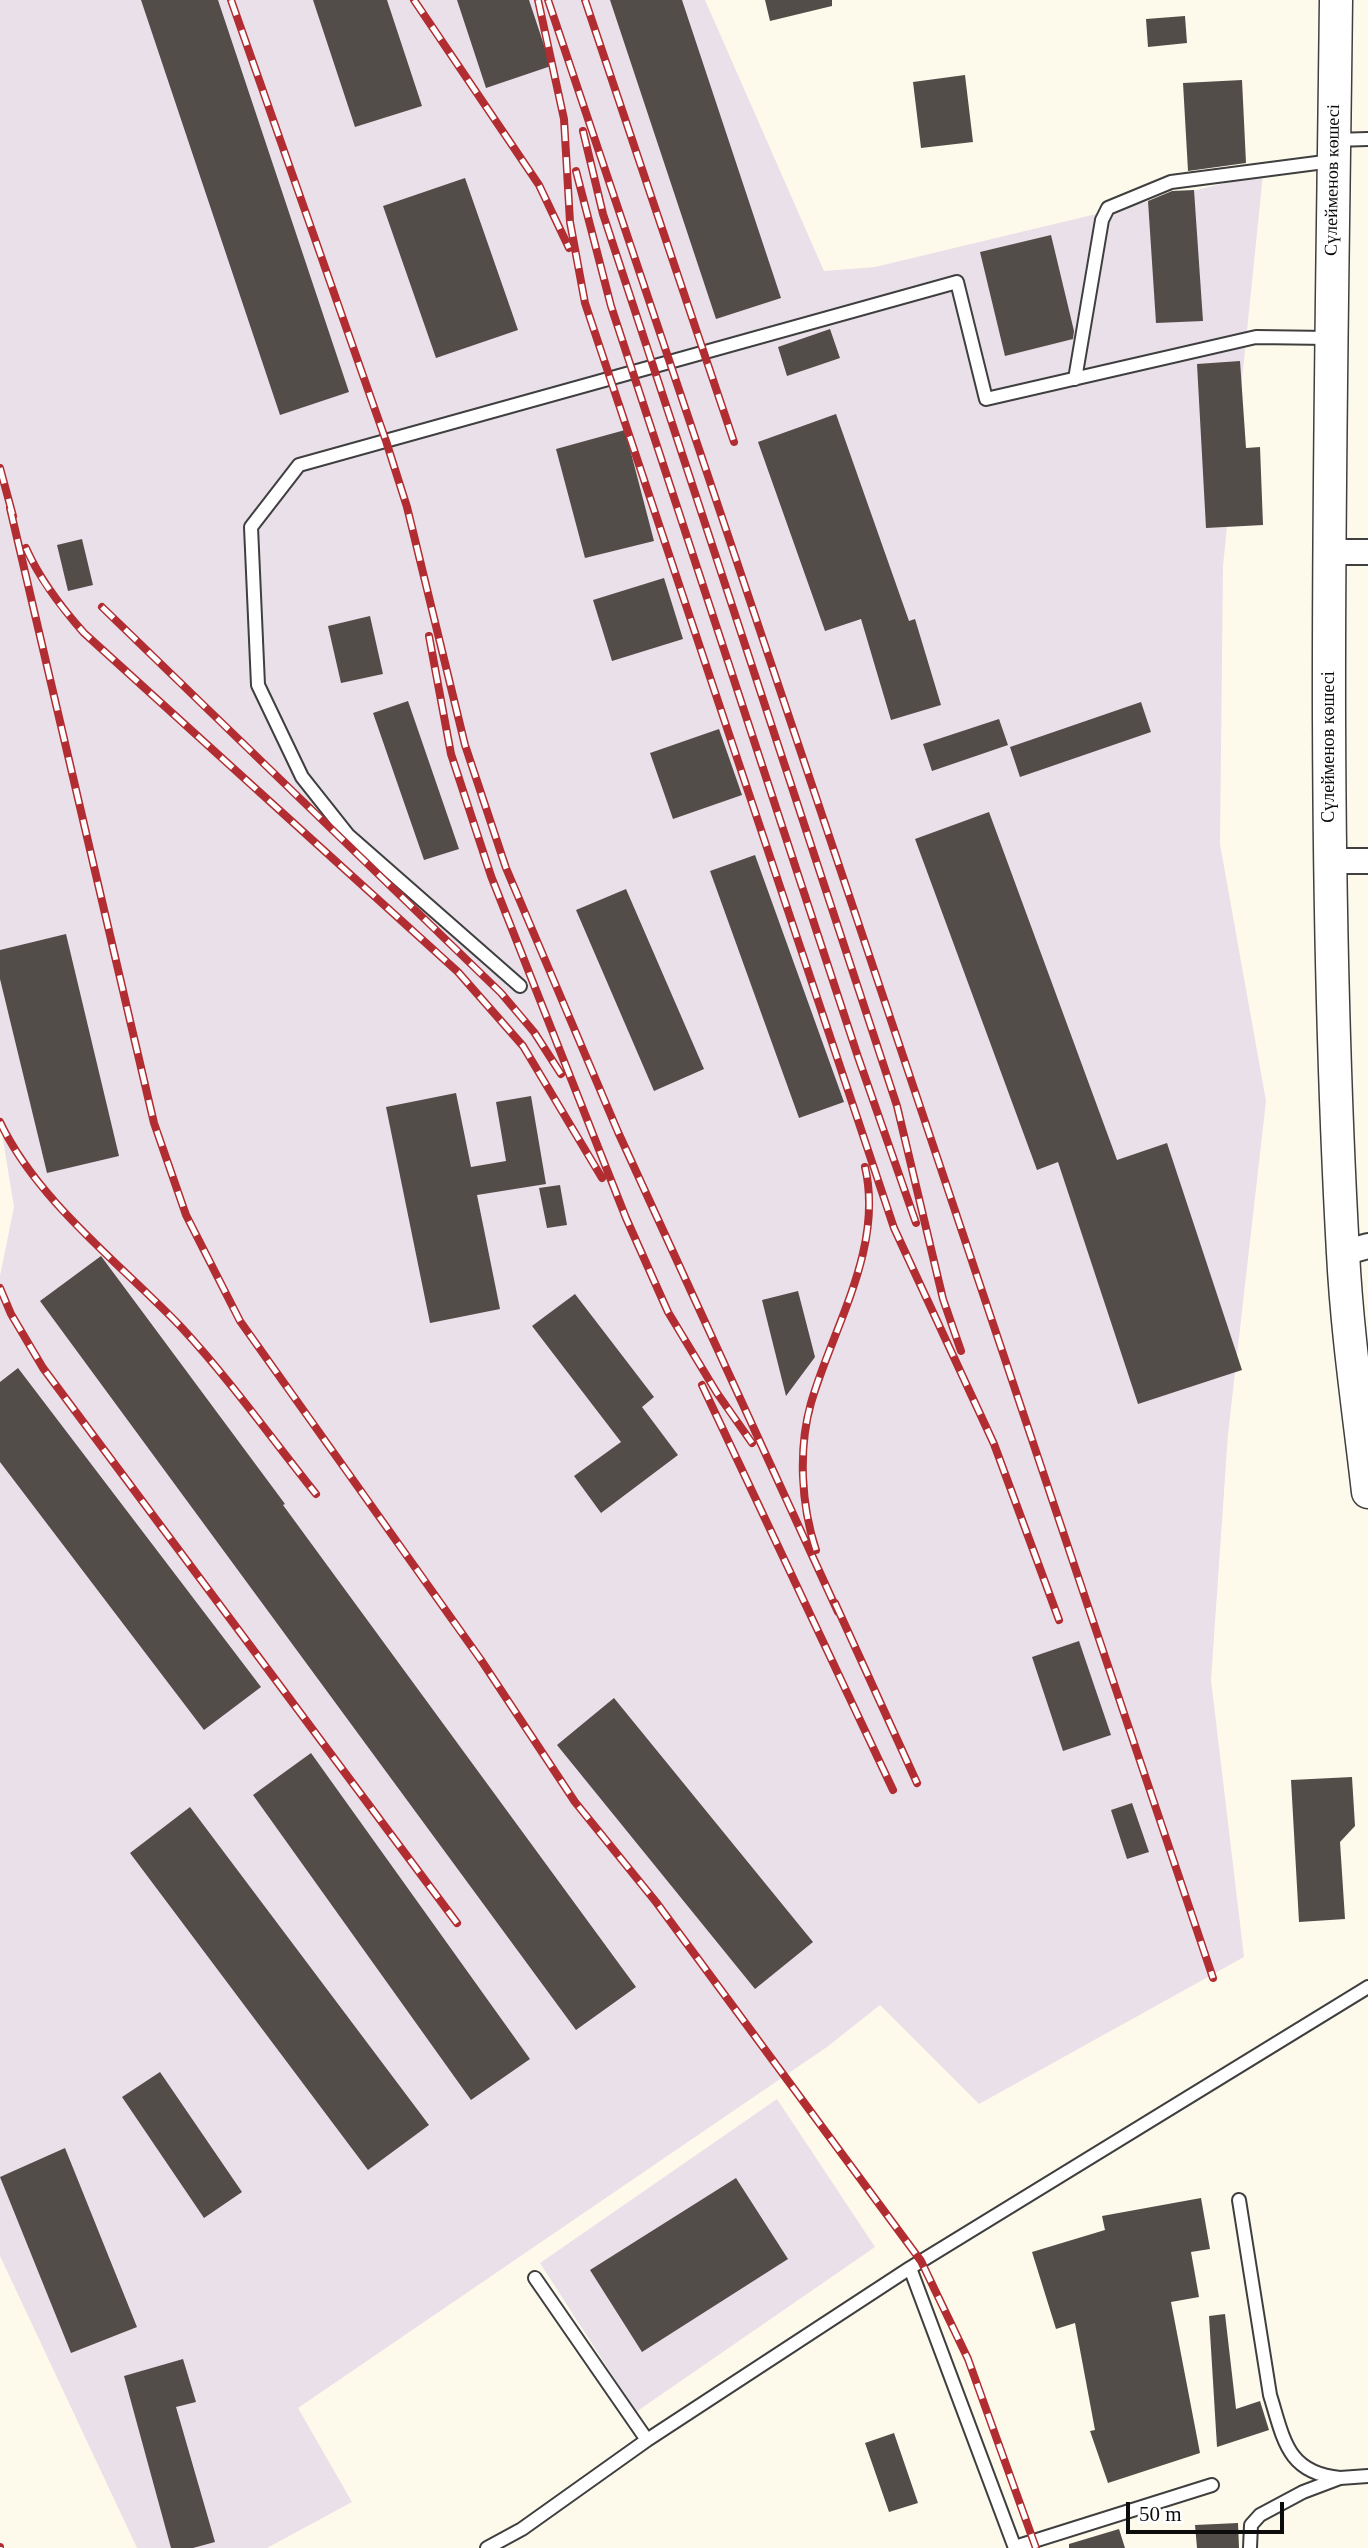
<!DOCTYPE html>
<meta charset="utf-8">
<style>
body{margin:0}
#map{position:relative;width:1368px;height:2548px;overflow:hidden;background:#fefaeb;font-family:"Times New Roman",serif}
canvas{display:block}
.scale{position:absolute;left:1126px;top:2502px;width:158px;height:32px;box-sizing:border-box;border:4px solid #0c0c0c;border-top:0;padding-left:9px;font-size:21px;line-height:24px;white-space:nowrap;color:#0c0c0c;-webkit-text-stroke:5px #fff;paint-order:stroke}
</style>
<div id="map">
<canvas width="1368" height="2548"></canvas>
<div class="scale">50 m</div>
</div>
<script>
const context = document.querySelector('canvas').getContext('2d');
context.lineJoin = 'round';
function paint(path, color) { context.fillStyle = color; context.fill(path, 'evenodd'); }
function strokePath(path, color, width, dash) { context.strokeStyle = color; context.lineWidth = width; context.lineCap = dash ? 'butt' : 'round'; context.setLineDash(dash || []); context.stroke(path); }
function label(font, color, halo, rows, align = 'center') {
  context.font = font + ' "Times New Roman",serif'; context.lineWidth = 7; context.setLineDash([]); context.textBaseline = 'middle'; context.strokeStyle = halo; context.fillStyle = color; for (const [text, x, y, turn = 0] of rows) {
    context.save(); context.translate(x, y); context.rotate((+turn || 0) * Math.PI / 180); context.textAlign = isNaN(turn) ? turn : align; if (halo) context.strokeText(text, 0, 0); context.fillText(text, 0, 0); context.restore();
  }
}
paint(new Path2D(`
 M0,0h705l119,271 51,-4 388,-93 -40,392 -3,278 46,257 -38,333 -17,246 33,277 -265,147 -99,-99 -53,42 -529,361 54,94 -85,46h-130l-137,-292v-980l14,-69 -14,-86z
 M777,2099l98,148 -239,165 -96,-149z`), '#e9e0ea');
paint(new Path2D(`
 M141,0h77l131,392 -69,23z
 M313,0h74l35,106 -67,21z
 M457,0h72l22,66 -65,22z
 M610,0h72l99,298 -65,21z
 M765,0h67v6l-62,15z
 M1185,16l2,27 -39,4 -2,-28z
 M965,75l8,67 -52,6 -8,-66z
 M1242,80l4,83 -58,8 -5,-88z
 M465,178l53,152 -82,28 -53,-152z
 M1194,190l9,131 -47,2 -8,-122 24,-10z
 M1051,235l23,96 -1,8 -68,17 -25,-104z
 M830,329l10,29 -53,18 -9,-29z
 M1240,361l6,87 14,-1 3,78 -57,3 -9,-164z
 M836,414l73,207 6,-2 26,86 -50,15 -30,-101 -36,12 -67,-189z
 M625,430l29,111 -69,17 -29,-109z
 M82,539l11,46 -25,6 -11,-46z
 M664,578l19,61 -71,22 -19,-61z
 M370,616l13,58 -42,9 -13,-57z
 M408,701l51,148 -35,11 -51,-147z
 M1141,702l10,30 -131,45 -10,-30z
 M999,719l9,26 -76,26 -9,-27z
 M719,729l23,66 -69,24 -23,-66z
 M989,812l128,348 50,-17 75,227 -104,34 -80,-242 -21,8 -122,-331z
 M755,855l89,247 -45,16 -89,-247z
 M626,889l78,180 -50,22 -78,-181z
 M66,934l53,222 -72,17 -47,-194v-29z
 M456,1093l15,74 35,-6 -10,-59 35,-6 15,88 -69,11 23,114 -70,14 -44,-216z
 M560,1185l7,40 -20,3 -8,-40z
 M101,1256l184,248 -2,1 353,482 -60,43 -536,-729z
 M798,1291l17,66 -29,39 -24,-96z
 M575,1294l79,103 -12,10 36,48 -77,58 -27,-37 47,-34 -89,-116z
 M18,1368l243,319 -57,43 -204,-268v-80z
 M1079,1641l32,94 -48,16 -31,-94z
 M614,1698l199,244 -58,47 -198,-244z
 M311,1753l219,306 -59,41 -218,-305z
 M1352,1777l3,49 -15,16 5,77 -46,3 -8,-142z
 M1132,1803l17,49 -22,7 -16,-49z
 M190,1807l239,318 -61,45 -238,-317z
 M160,2072l82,120 -38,26 -82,-121z
 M65,2148l72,179 -66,26 -71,-176z
 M736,2178l52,81 -146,93 -52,-82z
 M1201,2198l9,51 -19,3 8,45 -28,5 29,151 -92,30 -18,-52 5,-1 -20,-107 -19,6 -24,-77 73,-22 -3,-14z
 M1225,2314l11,95 24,-8 9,29 -52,17 -8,-131z
 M183,2359l13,43 -20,5 39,135 -22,6h-22l-47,-172z
 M894,2433l24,70 -29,9 -24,-69z
 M1238,2523l1,25h-42l-2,-23z
 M1119,2529l6,19h-56v-4z`), '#534d49');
const service = new Path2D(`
 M1334,140l34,-1
 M1075,379l27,-159 6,-12 63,-26 161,-21
 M520,986l-172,-151 -46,-58 -44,-92 -7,-158 48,-62 658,-183 29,117 270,-62 73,1
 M1239,2200l31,195c14,45 17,78 70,83
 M910,2268l105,280
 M535,2278l112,162
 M1015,2547l197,-62
 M487,2548l35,-19 125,-89 263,-172 458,-281
 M1250,2548l1,-23 9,-10 43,-23 37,-14 28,-2`);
const minor = new Path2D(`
 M1329,552h39
 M1329,861h39
 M1343,1253l25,-7`);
const tertiary = new Path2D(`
 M1336,0c-5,418 -16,836 7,1253 4,80 16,160 25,239`);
strokePath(service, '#3f3f3f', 16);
strokePath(minor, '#3f3f3f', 28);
strokePath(tertiary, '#3f3f3f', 35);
strokePath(service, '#fff', 12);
strokePath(minor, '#fff', 24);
strokePath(tertiary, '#fff', 32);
const rail = new Path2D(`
 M231,0l155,441 21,66 58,238 41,123 112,264 220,480
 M414,0l125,185 30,63
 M538,0l26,119 6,103 15,81 309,925 100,216 65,176
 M548,0l665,1978
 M585,0l149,442
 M583,131l20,83 294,892 46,193 18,52
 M576,171l35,135 247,751 58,166
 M0,468l13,48
 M10,508l144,615 32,92 54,106 241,339 94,142 81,100 265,359 47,98 68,189
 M26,548c14,32 35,59 58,85l374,339 65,74 79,132
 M102,607l399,386 33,39 27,42
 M429,636l22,118 40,122 135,342 42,94 49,81 35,50
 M0,1122c37,79 122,143 182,206 48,52 90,111 134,166
 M0,1288l11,26 32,54 414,555
 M702,1385l191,405
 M816,1550c-15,-45 -18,-101 -5,-147 22,-76 73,-155 54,-236
 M835,1603l82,180
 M0,2547v1`);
strokePath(rail, '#b22d31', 8);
strokePath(rail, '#fff', 5, [16]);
label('18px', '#0c0c0c', '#fff', [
 ["Сүлейменов көшесі",1333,180,-89],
 ["Сүлейменов көшесі",1329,747,-90]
]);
</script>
